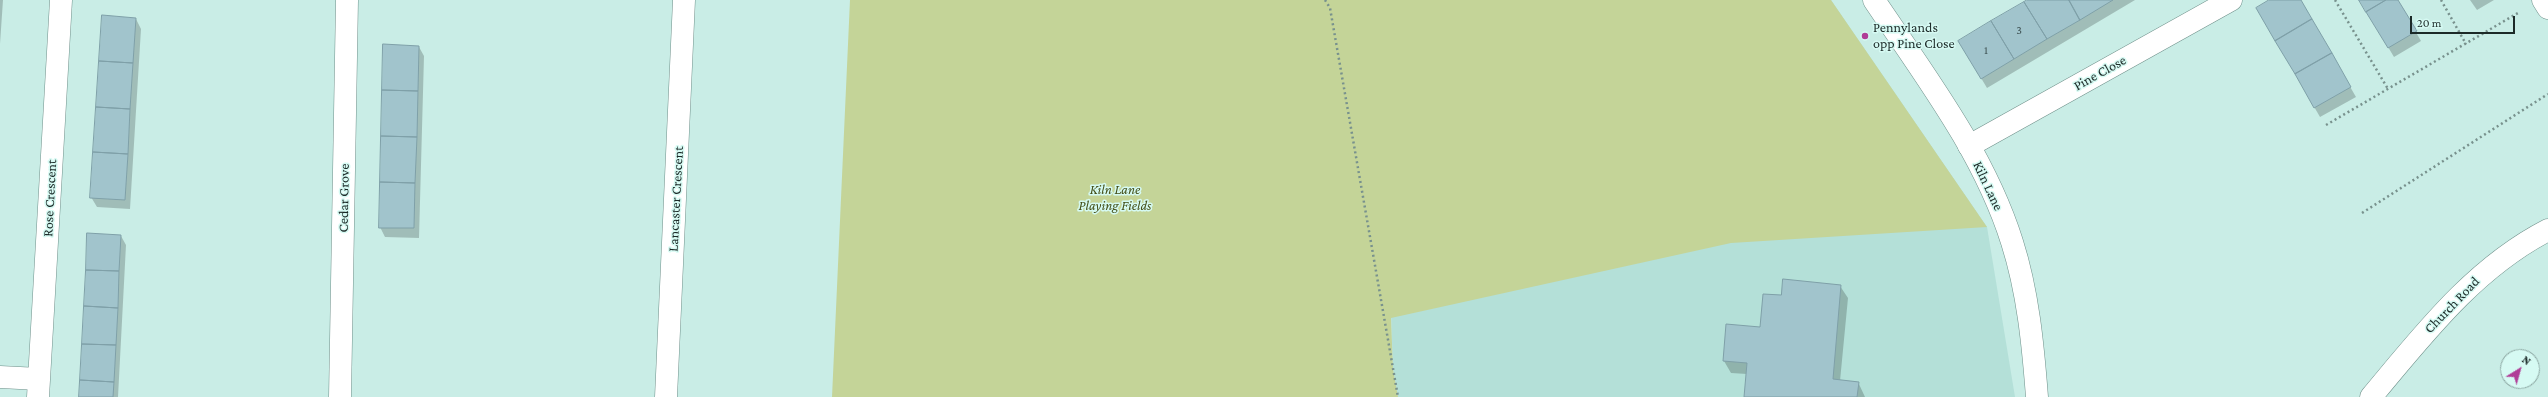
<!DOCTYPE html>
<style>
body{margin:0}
#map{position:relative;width:2548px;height:397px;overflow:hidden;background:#c9ede6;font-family:"Crimson Pro",serif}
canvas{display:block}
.north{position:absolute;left:2500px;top:349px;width:40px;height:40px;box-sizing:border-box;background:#d6faf3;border:1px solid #8ca7a2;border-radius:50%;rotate:37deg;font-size:11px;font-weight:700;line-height:16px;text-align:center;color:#1c2a28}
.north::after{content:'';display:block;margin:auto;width:14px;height:18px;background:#b03d97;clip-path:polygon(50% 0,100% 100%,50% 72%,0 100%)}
.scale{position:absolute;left:2410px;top:16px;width:105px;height:18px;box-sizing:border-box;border:2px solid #1c2a28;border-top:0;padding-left:5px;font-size:12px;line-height:14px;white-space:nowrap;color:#1c2a28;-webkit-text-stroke:3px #d6faf3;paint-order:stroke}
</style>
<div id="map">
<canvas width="2548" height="397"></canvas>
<div class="north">N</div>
<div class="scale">20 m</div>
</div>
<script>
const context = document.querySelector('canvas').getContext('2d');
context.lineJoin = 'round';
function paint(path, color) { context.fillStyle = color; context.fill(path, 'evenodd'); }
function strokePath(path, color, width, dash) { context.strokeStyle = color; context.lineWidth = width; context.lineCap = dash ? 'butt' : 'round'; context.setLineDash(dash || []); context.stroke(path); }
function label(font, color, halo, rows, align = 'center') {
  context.font = font + ' "Crimson Pro",serif'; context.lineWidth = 3; context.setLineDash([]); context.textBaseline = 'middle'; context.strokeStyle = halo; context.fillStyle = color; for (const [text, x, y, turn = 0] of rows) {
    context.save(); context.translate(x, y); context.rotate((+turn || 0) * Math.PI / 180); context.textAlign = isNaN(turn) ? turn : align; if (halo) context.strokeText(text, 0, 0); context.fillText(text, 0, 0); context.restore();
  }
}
paint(new Path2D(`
 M1380,0h451l156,227 28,170h-617l-5,-28z`), '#b4e0d8');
paint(new Path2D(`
 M850,0h981l156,227 -256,16 -340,75 2,51 5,28h-566z`), '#c4d498');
paint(new Path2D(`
 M0,0h3l-3,44z
 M2029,0h106l-148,88 -22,-37z
 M2271,0h29l56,97 -36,20 -63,-109z
 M2360,0h37l24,41 -27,16z
 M2470,0h24l-17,10z
 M136,19l5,10 -11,180 -33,-2 -6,-10z
 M419,47l5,9 -5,182 -34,-1 -5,-10z
 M121,236l5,9 -8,152h-38z
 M1840,286l8,12 -8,83 18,1 7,15h-120l2,-23 -16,-1 -7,-12 37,-33 21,-32z`), '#0003');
const building = new Path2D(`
 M2027,0h42l11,20 -33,19 -23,-37z
 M2069,0h44l-33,20z
 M2269,0h32l11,19 -37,22 -19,-33z
 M2359,0h27l-20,12z
 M2386,0h12l19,31 -29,17 -22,-36z
 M2024,2l23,37 -33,20 -23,-38z
 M102,15l34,3 -3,45 -34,-2z
 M2312,19l20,34 -37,21 -20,-33z
 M1991,21l23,38 -33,20 -23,-38z
 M383,44l36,2 -1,45 -36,-1z
 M2332,53l19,34 -37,21 -19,-34z
 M99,61l34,2 -3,46 -34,-2z
 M382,90l36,1 -1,46 -36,-1z
 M96,107l34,2 -2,45 -35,-2z
 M381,136l36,1 -2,46 -35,-1z
 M93,152l35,2 -3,46 -35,-2z
 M380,182l35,1 -1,45h-35z
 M87,233l34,2 -2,36 -33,-1z
 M86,270l33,1 -1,37 -34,-2z
 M1783,279l58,6 -8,94 26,3 -2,15h-113l3,-34 -24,-2 3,-37 34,3 3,-33 18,1z
 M84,306l34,2 -2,37 -34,-1z
 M82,344l34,1 -2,37 -34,-2z
 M80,380l34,2 -1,15h-34z`);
paint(building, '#a1c4cc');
strokePath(building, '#7fa0a8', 1);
const street = new Path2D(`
 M2543,0l5,8
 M1969,146l262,-146
 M0,377l39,2
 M38,397l23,-397
 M340,397l7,-397
 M666,397l18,-397`);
const secondary = new Path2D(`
 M1874,0c51,76 110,153 138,242 16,50 21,103 25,155
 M2371,397c52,-62 103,-129 177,-167`);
strokePath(street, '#6f908a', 23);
strokePath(secondary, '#6f908a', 23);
strokePath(new Path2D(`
 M1325,0l5,8 68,389
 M2335,0l53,89
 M2441,0l25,44
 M2326,125l192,-112
 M2362,213l186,-119`), '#78918d', 2.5, [2, 3]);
strokePath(street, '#fff', 22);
strokePath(secondary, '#fff', 22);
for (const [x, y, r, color] of [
 [1865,36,4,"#b03d97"]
]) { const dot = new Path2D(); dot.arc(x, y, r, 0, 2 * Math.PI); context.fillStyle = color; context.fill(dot); strokePath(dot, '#d6faf3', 1.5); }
label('12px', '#3d5051', null, [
 ["3",2019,30],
 ["1",1986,50]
]);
label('14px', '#1c2a28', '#d6faf3', [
 ["Pennylands",1873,28],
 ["opp Pine Close",1873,44]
], 'left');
label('14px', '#1c2a28', '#d6faf3', [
 ["Pine Close",2100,73,-29],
 ["Kiln Lane",1988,186,65],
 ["Rose Crescent",50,198,-87],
 ["Cedar Grove",344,198,-89],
 ["Lancaster Crescent",676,199,-87],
 ["Church Road",2452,305,-46]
]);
label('italic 14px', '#444f17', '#d6faf3', [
 ["Kiln Lane",1115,190],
 ["Playing Fields",1115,206]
]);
</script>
